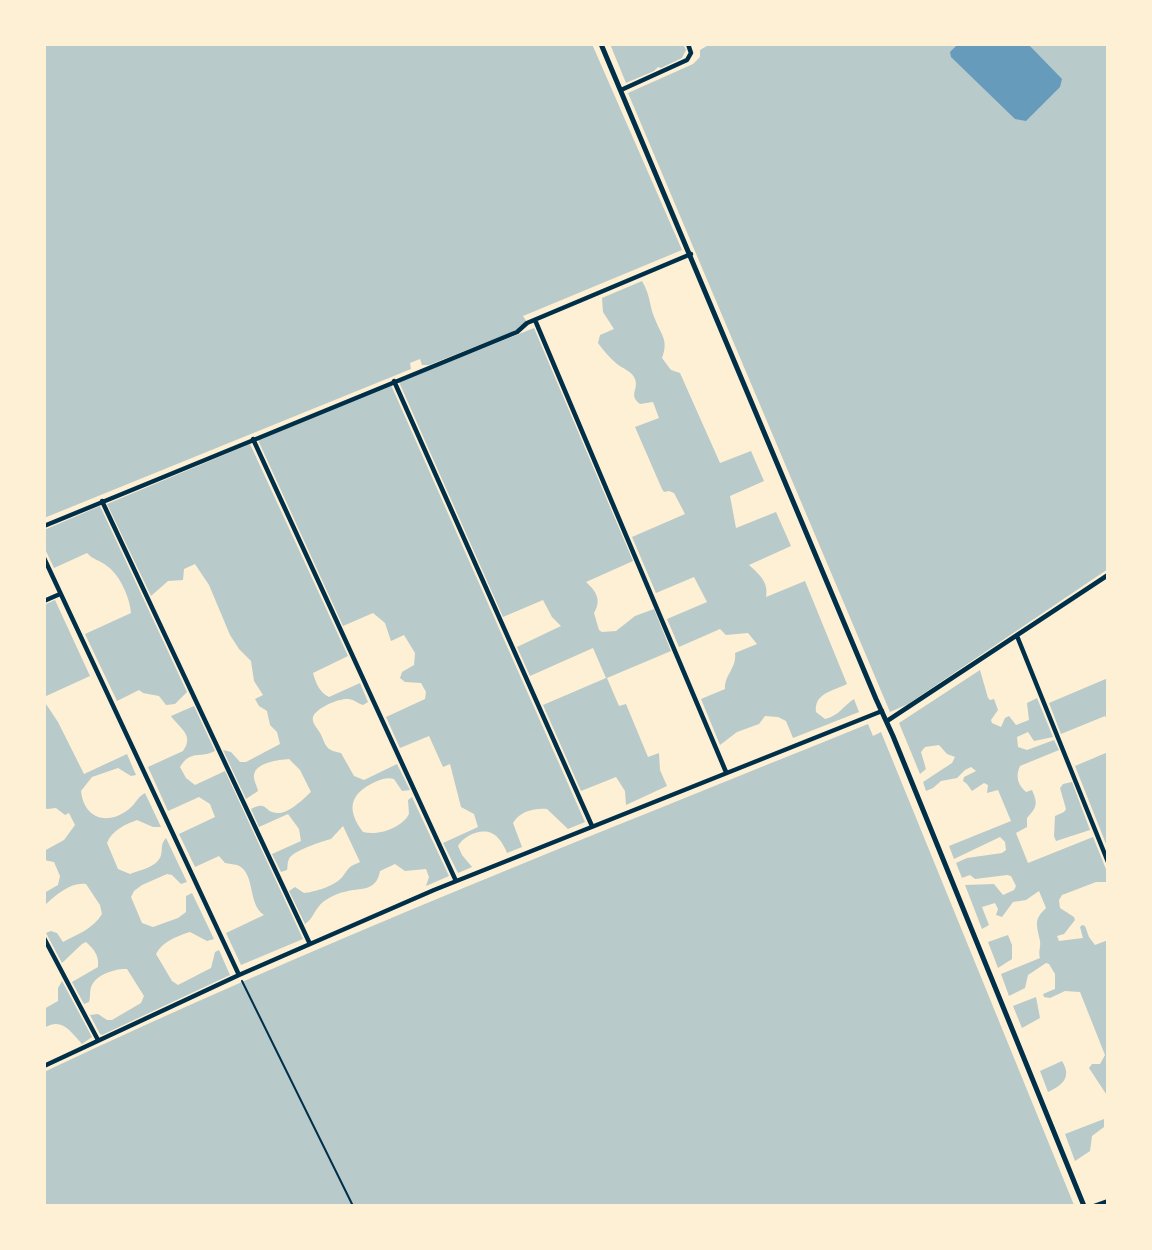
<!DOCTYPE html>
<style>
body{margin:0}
#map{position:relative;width:1152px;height:1250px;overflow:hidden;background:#fdf0d5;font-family:"Fira Sans",sans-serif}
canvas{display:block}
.frame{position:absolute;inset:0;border:46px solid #fdf0d5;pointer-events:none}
</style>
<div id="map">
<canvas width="1152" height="1250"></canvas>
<div class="frame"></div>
</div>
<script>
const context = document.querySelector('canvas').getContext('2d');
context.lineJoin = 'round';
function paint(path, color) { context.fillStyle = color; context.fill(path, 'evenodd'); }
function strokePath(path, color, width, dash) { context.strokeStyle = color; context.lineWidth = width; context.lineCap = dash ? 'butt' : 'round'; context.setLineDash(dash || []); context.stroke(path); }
paint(new Path2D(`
 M44,44h548l90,206 -159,66 3,5 -12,10 -85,34h-7l-2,-6 -10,4 1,6 -367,149z
 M610,44h73l3,6 -4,8 -21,10 -3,-1 -4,4 -28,12z
 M710,44h398v525l-200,135 -18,8 -262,-619 65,-29 7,-7v-7z
 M642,281c9,15 7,25 13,38 6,16 14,21 7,39l9,12 9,3 40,90 31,-12 13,30 -34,15 6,32 40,-16 15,34 -42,19c10,9 20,17 17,32l39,-16 42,103c-14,7 -33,9 -31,28l9,7c14,-3 18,-13 29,-20l5,13 -66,26 -7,-17 -8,-4 -13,-1 -6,8 -22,8 -17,13 -19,-46 24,-10c-1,-14 12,-21 10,-36l22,-9 -9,-11 -22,2 -6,-6 -41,18 -12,-28 40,-17 -13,-25 -38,16 -24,-56 53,-23 -11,-21 -5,-2 -5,1 -2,-3 -27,-62 24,-9 -6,-16 -13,2c-12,-9 -1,-14 -5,-25 -3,-8 -12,-10 -18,-15 -7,-6 -14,-14 -19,-21l2,-8 14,-6 -11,-17 -1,-14z
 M534,328l99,233 -47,21c10,9 16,18 8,31l5,17 3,2 14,-1 19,-15 19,-7 17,42 -64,27 12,28 7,-2 22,53 11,-4 1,17 7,16 -41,19 -1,-14 -9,-14 -35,14 -38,-86 63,-27 -13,-30 -63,28 -13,-29 44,-21 -9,-9 -9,-17 -40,17 -104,-235z
 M391,385l194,437 -17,7 -21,-20c-12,-1 -27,2 -34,14l9,24 -15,6c-2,-5 -5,-11 -9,-15 -11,-13 -33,-4 -40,8l4,9 10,12 -14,6 -15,-30 35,-16 -4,-13 -13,-7 -11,-43 -7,3 -14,-31 -29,12 -14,-31 39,-18 1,-7 -5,-9 -16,-1 -5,-4 2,-6 12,-7 1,-12 -11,-18 -13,6 -6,-18 -12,-10 -30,13 -85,-186z
 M250,444l98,212 -35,17c3,10 6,19 16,24l31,-14 8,19 -5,3c-6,-2 -10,-6 -15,-6 -9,-1 -32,9 -35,18 -2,7 7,13 9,20 5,12 6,13 19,16l13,23 10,4 33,-16 13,26 -8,1 -8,-12c-9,-2 -15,1 -23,5 -23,12 -23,28 -8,48 15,4 39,-4 46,-18l-1,-14 4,-3 37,79 -23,10 3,-9 -3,-8 -21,2 -10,-7 -15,7c-4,22 -20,16 -36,21 -6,1 -16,6 -21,10 -8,6 -9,16 -18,22l-16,-33 6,-4 9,6c10,-1 32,-7 39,-17 7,-9 5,-9 17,-14l-17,-36 -12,13c-8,2 -39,12 -42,20 -2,4 -1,8 -2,11l-6,2 -9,-18 29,-13 -2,-12 -11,-15 -29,13 -8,-18c17,-9 13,4 26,4 12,1 26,-14 34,-21l-11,-22 -11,-11c-10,1 -33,3 -35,16 -1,4 3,11 4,16l-12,8 -23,-49 8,2 9,10h6l34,-18 -3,-12 -7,-7 -3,-14 -8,-5 -4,-7 8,-4 -9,-14 -3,-20 -12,-12 -9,-14 -21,-50 -14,-21 -11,5 -1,11 -15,1 -17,15 -44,-92z
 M100,506l87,186 -12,12 -9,1 -7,-9 -16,-3 -4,-3 -22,11 -32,-67 46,-21c-1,-15 -11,-38 -24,-47 -7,-6 -14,-6 -20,-13l-33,15 -10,-21v-17z
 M55,600l35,76 -46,21v-92z
 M980,670l8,28 2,2 4,-1 4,11 -7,10 1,3 9,4 4,-9 4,-2 7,9 13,-5 -2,-17 10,-5 16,39 -19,4 -6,-9 -11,5 1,10 9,3 27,-10 5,10 -39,16c-5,10 -2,19 6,26l6,-2c6,14 5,17 -5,28v9l-11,6 12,30 65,-26 15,37v8h-12l-34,13 -3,5 1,8 14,9 1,3 -11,14 -7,2 2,5 24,-3 -3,-11 2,-2 3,1 4,11 6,8 13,-5v157l-19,-29 3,-4h8l5,-9 -25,-63 -15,-1 -15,7 -6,-1 -1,-3 12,-5v-15l-6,-10 -3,-1 -18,12 -3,13 -16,8 -8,-22 39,-16c-2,-7 1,-10 0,-17 -3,-16 -7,-21 6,-33l-7,-17 -13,9 -13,2 -11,15 -6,-2 2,-6 -3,-6 -13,4 7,18 -7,4 -17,-44 29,-1 9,11 11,-5 2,-4 -5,-10 -4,-1 -32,4 -5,-4 -8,3 -6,-15 11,-5 35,-5 4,-3 -1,-8 -5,-5 -46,22 -5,-13 62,-25 -13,-31 -11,3 1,-8 -4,-2 -12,8 -5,-7 -4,-3 1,-4 12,-6 -5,-4 -6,3 -8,8 -16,3 -8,7 -7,3 -3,-9 29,-19 3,-6 -8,-3 -8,-9 -14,2 -4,5 5,17 -6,5 -21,-51z
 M1108,678v44l-3,-6 -44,18 -12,-31z
 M44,701l14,21 26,52 43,-20 9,21 -5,1 -13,-8 -26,9 -11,14c3,28 27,35 48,18 7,-5 8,-12 16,-16l16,34h-8l-16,-7c-11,4 -26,11 -30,23l11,26 12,5c10,-4 28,-7 31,-19 2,-8 -1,-10 5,-17l21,44 -6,2 -9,-9 -5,-1 -25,11 -8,6 -3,6 11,26 11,4 25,-9 8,-6v-16l6,-3 22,46 -7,2 -17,-9c-13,4 -28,10 -34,22l16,27 6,4 33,-17 4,-16 4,-2 11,25 -128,60 -2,-1 -10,-19 8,-1 9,6h5l29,-17 3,-7 -17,-27c-10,-1 -30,5 -35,16 -3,5 -1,11 -3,17l-5,2 -12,-22 26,-15c1,-11 -3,-17 -12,-25l-4,2 -20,19 -16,-30 5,-2 6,2 6,9c15,-8 30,-13 39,-28l-2,-9 -14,-21c-15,-2 -29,10 -40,20v15l-2,1v-27l14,-8 2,-9 -6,-14 -10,-2v-9l20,-11 11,-15 -6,-12 -4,2 -9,-7 -9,1 -3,-2z
 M194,706l21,45c-15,8 -24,-2 -35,16l6,11 9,7 30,-14 78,168 -62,26 -15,-32 38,-18c-17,-11 -8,-43 -27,-50 -4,-1 -8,-1 -12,-2l-6,-7 -24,11 -16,-33 36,-17 -5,-13 -11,-7 -31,14 -20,-44 35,-16c12,-16 -4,-23 -12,-35z
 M868,724l5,12 8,-4 193,473 -1030,1v-134c270,-128 548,-236 824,-348z
 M1108,752v97l-33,-83z
 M1072,782l18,48 -34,11 -2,-5 1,-20 9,-4 2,-3 -6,-21 3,-4z
 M1008,935l4,10v14l-14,9 -10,-26z
 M62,981l30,56 -10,7c-12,-13 -20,-27 -38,-16v-19l14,-8v-13z
 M1036,997l4,21 -18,10 -9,-22z
 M1062,1061c10,16 1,24 -14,31l-8,-21z
 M1104,1119v8l-12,9 -2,15 -15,10 -10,-27z`), '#b9caca');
paint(new Path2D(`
 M958,44h70l34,35 -2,8 -34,34 -11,-2 -64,-62 -1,-5z`), '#669bbc');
strokePath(new Path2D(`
 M242,981l111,225`), '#003049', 2);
strokePath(new Path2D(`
 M621,90l66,-30 4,-7 -3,-9
 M535,320l191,452
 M394,381l198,445
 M253,439l203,442
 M102,501l208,443
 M44,526l473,-194 10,-9 164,-69
 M44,558l195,417
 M44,601l16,-7
 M1017,636l91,226
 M887,721l221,-146
 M44,938l54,102
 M44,1066l195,-91 195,-85 448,-179
 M1094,1206l14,-5`), '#003049', 4.5);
strokePath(new Path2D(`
 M601,44l275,655 17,37 191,470`), '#003049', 5);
</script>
